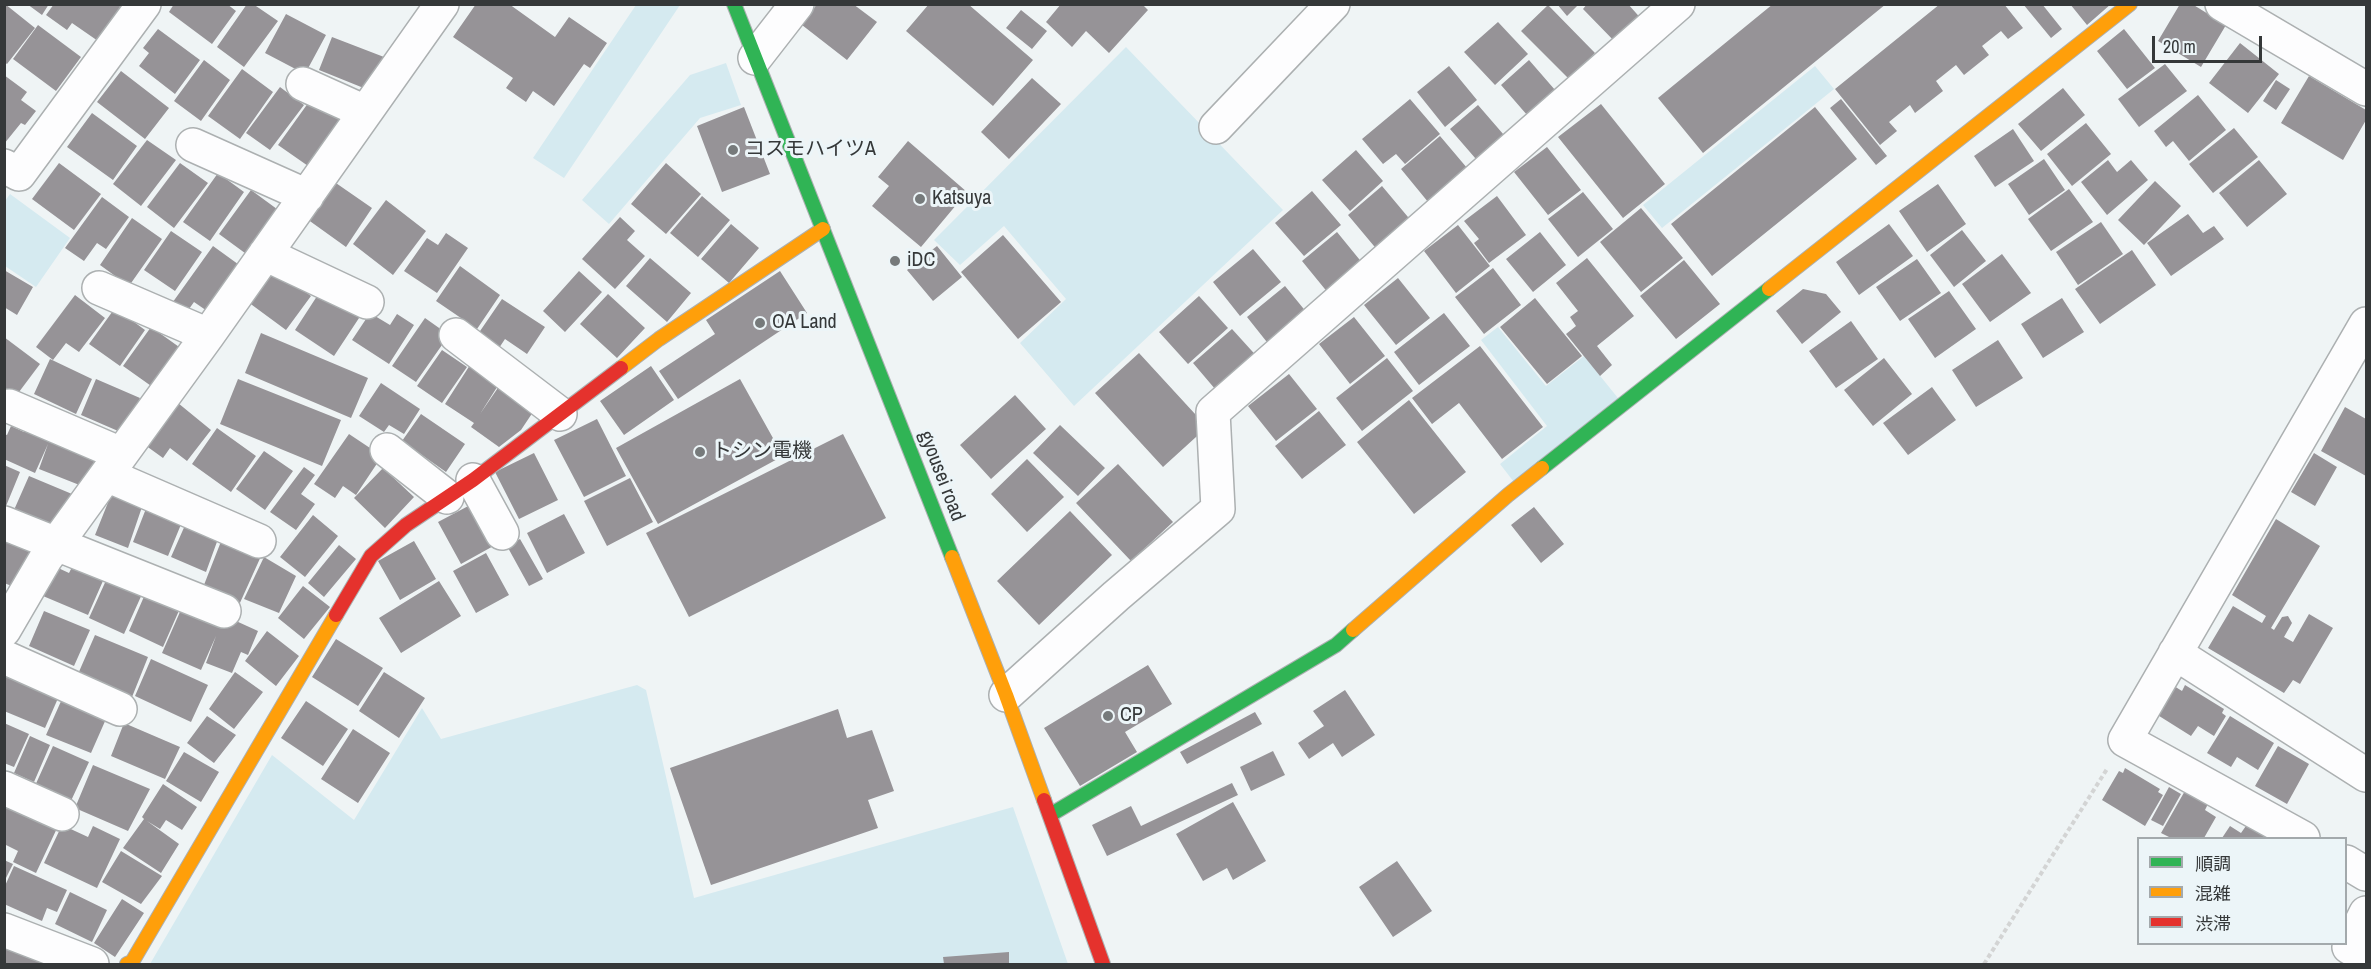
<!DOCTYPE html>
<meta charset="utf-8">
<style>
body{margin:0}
#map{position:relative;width:2371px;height:969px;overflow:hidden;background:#eff4f5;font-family:"Archivo Narrow","Noto Sans JP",sans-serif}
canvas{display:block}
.frame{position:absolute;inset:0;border:6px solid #353839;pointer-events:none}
.legend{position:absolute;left:2137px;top:837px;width:210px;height:108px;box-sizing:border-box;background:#ecf5f8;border:2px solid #a3a9ac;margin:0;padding:8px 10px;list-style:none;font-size:18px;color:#353839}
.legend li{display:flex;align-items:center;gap:12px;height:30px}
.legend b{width:30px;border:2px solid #a3a9ac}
.scale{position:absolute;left:2152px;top:36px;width:110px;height:27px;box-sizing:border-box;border:3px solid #353839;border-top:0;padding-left:8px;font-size:18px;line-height:21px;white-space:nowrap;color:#353839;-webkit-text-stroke:4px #ecf5f8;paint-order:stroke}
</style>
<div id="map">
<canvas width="2371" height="969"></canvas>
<div class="frame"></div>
<ul class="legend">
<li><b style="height:8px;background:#30b455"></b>順調</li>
<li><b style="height:8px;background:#ff9f0a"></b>混雑</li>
<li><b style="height:8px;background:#e5322d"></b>渋滞</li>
</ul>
<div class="scale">20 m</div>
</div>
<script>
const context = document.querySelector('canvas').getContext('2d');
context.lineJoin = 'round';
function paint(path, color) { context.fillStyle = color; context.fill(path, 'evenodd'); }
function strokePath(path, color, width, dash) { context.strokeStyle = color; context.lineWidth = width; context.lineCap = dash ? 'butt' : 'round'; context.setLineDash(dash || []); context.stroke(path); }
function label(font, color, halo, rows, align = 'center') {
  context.font = font + ' "Archivo Narrow","Noto Sans JP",sans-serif'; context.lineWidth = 6; context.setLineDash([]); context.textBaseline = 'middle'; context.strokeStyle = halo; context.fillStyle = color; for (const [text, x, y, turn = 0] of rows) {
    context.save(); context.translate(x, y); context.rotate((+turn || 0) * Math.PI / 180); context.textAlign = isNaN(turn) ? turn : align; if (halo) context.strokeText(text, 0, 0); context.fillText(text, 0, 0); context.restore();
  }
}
paint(new Path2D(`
 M636,5h44l-116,173 -31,-20z
 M1126,47l157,163 -209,196 -54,-63 46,-44 -62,-73 -44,39 -26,-25z
 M726,63l15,42 -41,13 -91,106 -27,-24 108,-125z
 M1815,66l19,23 -172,139 -19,-23z
 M10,194l60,44 -34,49 -31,-21v-65z
 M1498,327l48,59 38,-30 38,47 -105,83 -17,-22 47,-38 -66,-86z
 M637,685l9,5 48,208 319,-91 55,157h-918l122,-209 82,65 68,-112 19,31z`), '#d5eaf0');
paint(new Path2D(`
 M5,4l30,24 -28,36 -3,-2z
 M27,4h22l-7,11z
 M54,4h63l5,4 -24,33 -26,-18 -5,7 -21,-15z
 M174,4h53l9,7 -24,33 -43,-32z
 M247,4h6l25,17 -34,46 -27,-20z
 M476,4h33l46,33 14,-20 38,26 -17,25 -6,-4 -30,42 -21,-15 -7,11 -20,-14 7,-10 -60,-41z
 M817,4h36l24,18 -30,38 -45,-35z
 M929,4h39l65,56 -40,46 -87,-75z
 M1061,4h81l6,6 -39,43 -23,-22 -14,16 -26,-25z
 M1557,4h22l-12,12z
 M1587,4h41l16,18 -25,24 -36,-37z
 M1773,4h113l-183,149 -45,-55z
 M1940,4h64l19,24 -15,11 -7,-8 -19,15 7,9 -25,20 -8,-10 -20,16 7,10 -28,22 -5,-8 -21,17 8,9 -17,14 -45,-56z
 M2023,4h19l20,25 -11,9z
 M2070,4h41l-24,21z
 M2180,4h12l34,21 -25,42 -43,-26z
 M1548,5l47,48 -26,26 -48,-48z
 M1021,10l26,21 -15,18 -26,-21z
 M286,14l40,21 -21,39 -40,-21z
 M1498,22l30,32 -33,31 -31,-33z
 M38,25l43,32 -25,34 -43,-32z
 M158,29l42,31 -25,34 -36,-28 10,-13 -6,-5z
 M2124,29l31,39 -28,21 -30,-38z
 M332,37l52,20 -13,34 -52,-21z
 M2240,43l39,31 -31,39 -39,-30z
 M204,60l26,20 -29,41 -27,-20z
 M1529,60l33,38 -28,25 -33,-38z
 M2165,64l22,27 -48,36 -21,-28z
 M1449,66l28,34 -32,27 -28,-35z
 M242,69l31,23 -33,47 -32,-23z
 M121,71l48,37 -24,31 -48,-37z
 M4,75l23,17 -6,8 15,11 -11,14 -4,-2 -17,21z
 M2309,76l57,34v10l-23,40 -62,-37z
 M1032,78l29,26 -52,55 -28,-27z
 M2276,80l14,9 -14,21 -13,-9z
 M280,87l24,18 -34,45 -24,-17z
 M2063,88l22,27 -44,36 -23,-27z
 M2198,95l28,35 -37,31 -16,-20 -7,6 -12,-16z
 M311,99l32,24 -32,45 -33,-23z
 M1410,99l30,35 -35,30 -9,-10 -13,10 -21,-25z
 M1841,99l46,57 -11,9 -46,-57z
 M1601,104l64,80 -42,34 -65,-81z
 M1478,105l32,37 -28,24 -32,-37z
 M744,107l26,67 -48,18 -25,-66z
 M1815,107l42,52 -145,117 -41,-52z
 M92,113l45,33 -24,34 -46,-33z
 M2086,123l25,31 -39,32 -25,-32z
 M2234,128l24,29 -45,36 -24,-29z
 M2013,129l21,32 -39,26 -21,-31z
 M1440,136l33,39 -40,33 -32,-39z
 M147,140l29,20 -35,46 -28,-22z
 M908,141l59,51 -46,55 -49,-41 17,-20 -11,-9z
 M1547,147l34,43 -33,25 -34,-43z
 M1356,150l27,31 -33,30 -28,-31z
 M2044,159l21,31 -36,25 -21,-31z
 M2108,160l9,12 14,-12 17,20 -41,35 -26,-33z
 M2259,160l28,34 -40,33 -28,-34z
 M59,163l42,31 -27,36 -42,-31z
 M180,163l28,20 -34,45 -27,-21z
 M666,163l35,31 -35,40 -35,-30z
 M218,173l26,19 -34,49 -27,-19z
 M333,181l39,27 -26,39 -39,-28z
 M2155,181l26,25 -37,39 -26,-25z
 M1938,184l28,40 -39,28 -28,-41z
 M1382,186l31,37 -34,29 -31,-37z
 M2069,189l24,33 -42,29 -23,-32z
 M251,190l30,22 -32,44 -30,-22z
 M1312,191l29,34 -37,31 -29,-33z
 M1583,192l30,37 -35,28 -30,-38z
 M702,196l28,24 -32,37 -28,-24z
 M1497,196l29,39 -37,28 -15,-20 5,-4 -15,-18z
 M102,197l27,20 -23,32 -9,-6 -13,18 -19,-13z
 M386,200l40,31 -33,44 -40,-31z
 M1641,208l42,50 -42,34 -41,-50z
 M2188,214l15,19 11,-7 10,13 -53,37 -24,-33z
 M620,217l15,14 -8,9 18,16 -30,33 -33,-30z
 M132,218l30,21 -33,47 -29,-21z
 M2101,222l22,32 -45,31 -22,-33z
 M731,224l28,24 -30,35 -28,-24z
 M1889,224l24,32 -54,39 -23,-33z
 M1458,225l32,41 -34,27 -32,-42z
 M1962,230l24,31 -32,26 -24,-32z
 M171,231l31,21 -27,39 -31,-21z
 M1337,232l31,38 -35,29 -31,-38z
 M1540,232l26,33 -33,27 -27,-33z
 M446,233l22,15 -31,45 -33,-22 23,-33 11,7z
 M1003,235l58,67 -43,37 -57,-67z
 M213,246l29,21 -32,46 -16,-11 -10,14 -14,-10z
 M937,246l25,31 -29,24 -26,-31z
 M1253,249l28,33 -41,34 -27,-34z
 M2132,250l24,35 -56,39 -25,-35z
 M2002,254l29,39 -41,29 -28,-38z
 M650,258l41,35 -24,29 -41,-36z
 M1587,258l47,58 -37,30 15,19 -12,11 -34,-42 10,-8 -6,-9 8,-6 -22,-28z
 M1917,259l24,34 -41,28 -24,-34z
 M1684,260l36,44 -44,35 -36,-43z
 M460,266l40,29 -23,34 -41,-28z
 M273,268l38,28 -25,34 -38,-28z
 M1493,268l28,37 -37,29 -29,-37z
 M4,270l29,17 -16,28 -13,-8z
 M579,271l23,21 -37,40 -22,-21z
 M780,271l27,42 -129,86 -19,-28 56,-37 -9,-14z
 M1398,278l32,40 -34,27 -32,-40z
 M1285,286l27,33 -38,32 -27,-34z
 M1803,289l23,5 15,18 -39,32 -26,-33z
 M321,290l40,25 -27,41 -39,-26z
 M1949,291l27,38 -41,29 -27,-39z
 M608,294l37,34 -28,30 -37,-34z
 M75,295l30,23 -26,34 -13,-9 -13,17 -17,-13z
 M1199,296l29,32 -40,36 -29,-32z
 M1535,298l47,58 -35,28 -47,-57z
 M2062,298l22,34 -41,26 -22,-34z
 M502,299l43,28 -18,27 -22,-15 -6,9 -21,-14z
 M115,308l30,22 -25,36 -31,-22z
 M370,313l20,12 7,-11 17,11 -25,39 -37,-24z
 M1444,313l26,33 -51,39 -25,-33z
 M1354,317l31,39 -35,28 -31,-40z
 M425,318l24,17 -33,47 -24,-16z
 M1851,321l27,38 -42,29 -27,-37z
 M151,327l31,22 -28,39 -31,-22z
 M1232,329l29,32 -40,35 -28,-33z
 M261,333l107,45 -17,40 -106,-45z
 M4,337l36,27 -27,36 -9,-7z
 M1998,340l25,38 -47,29 -24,-37z
 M1480,346l63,81 -41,32 -43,-56 -27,21 -20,-26z
 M442,350l25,17 -25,36 -25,-17z
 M1139,353l68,74 -44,40 -68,-74z
 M1387,358l26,33 -51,40 -26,-33z
 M1884,358l28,36 -39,32 -29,-36z
 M50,359l42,20 -16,35 -42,-20z
 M470,365l29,19 -19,30 24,-35 35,24 -18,27 -22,17 -28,-20 3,-4 -29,-19z
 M651,366l23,34 -50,35 -24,-34z
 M1289,374l28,35 -41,32 -28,-35z
 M96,379l44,19 -15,36 -44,-19z
 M238,379l103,41 -19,46 -102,-42z
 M740,379l43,77 -125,68 -42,-76z
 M381,383l39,26 -16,25 -15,-9 -5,7 -25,-16z
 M1932,387l24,33 -48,35 -25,-32z
 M1015,395l31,34 -55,50 -31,-34z
 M1409,400l57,72 -52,42 -57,-72z
 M178,403l33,27 -24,31 -17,-13 -7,10 -18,-13z
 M2345,407l21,12v57l-45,-25z
 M1319,411l27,34 -44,34 -27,-33z
 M421,414l44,30 -19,28 -44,-31z
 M597,419l29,57 -42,21 -30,-57z
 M28,424l72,32 -13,32 -48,-19 9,-25 -13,29 -31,-14v-25l3,1 4,-9 13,6z
 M1060,425l45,43 -27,28 -45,-43z
 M217,428l39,28 -25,36 -39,-28z
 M349,434l33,22 -26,39 -13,-9 -8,12 -21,-14z
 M843,434l43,84 -197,99 -43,-84z
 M264,451l29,20 -28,39 -29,-21z
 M534,453l24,47 -39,19 -24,-47z
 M2314,453l23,14 -22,39 -24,-14z
 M1027,459l37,38 -37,35 -36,-38z
 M1118,464l55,58 -42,39 -55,-58z
 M4,465l16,7 -16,39z
 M304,467l11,8 -14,19 14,10 -19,26 -26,-18z
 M383,468l31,29 -29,31 -31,-30z
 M29,476l43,18 -14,34 -44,-18z
 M630,478l23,44 -46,24 -23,-45z
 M111,495l31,12 -14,41 -33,-13z
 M474,503l23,41 -36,20 -23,-42z
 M147,506l35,16 -14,34 -35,-14z
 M1534,507l30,37 -23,19 -30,-38z
 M1070,511l42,44 -73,70 -42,-44z
 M564,514l21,39 -38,20 -20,-40z
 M313,515l25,21 -33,41 -25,-20z
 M2276,519l44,27 -49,82 3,2 8,-13 6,-1 4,7 -8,14 9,5 16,-28 24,14 -33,56 -7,-4 -9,13 -76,-45 25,-42 29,17 4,-7 -34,-21z
 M186,523l32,16 -12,33 -35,-15z
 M4,539l27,12 -14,37 -13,-5z
 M222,539l40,15 -23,51 -37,-15z
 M520,539l23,40 -14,7 -22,-40z
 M414,541l22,38 -36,21 -22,-39z
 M339,545l17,14 -32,38 -16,-14z
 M486,553l23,42 -33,18 -23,-42z
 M264,557l32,19 -17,37 -35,-14z
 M75,561l31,13 -18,41 -45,-19 13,-29 13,6z
 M108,576l35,16 -19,42 -35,-16z
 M439,581l22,35 -60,37 -22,-35z
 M303,586l27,21 -26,32 -26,-21z
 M146,592l35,14 -18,41 -34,-16z
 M183,605l42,11 33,15 -10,24 -7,-3 -9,21 -26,-10 10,-27 -15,34 -39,-17z
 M44,611l46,19 -16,36 -45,-20z
 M267,631l32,25 -23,30 -31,-25z
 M95,635l53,22 -16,40 -54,-23z
 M336,639l47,29 -25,38 -46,-29z
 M151,659l57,26 -17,37 -56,-26z
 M1148,665l24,39 -47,28 12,20 -57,34 -36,-58z
 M235,672l28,20 -29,37 -25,-20z
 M384,672l41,26 -26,40 -40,-27z
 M7,674l52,22 -14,32 -41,-17v-31z
 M2185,685l39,24 -2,4 4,3 -12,20 -16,-10 -7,10 -35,-22 18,-28 8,5z
 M1345,690l30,45 -33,22 -9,-14 -24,16 -11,-16 26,-17 -11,-15z
 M62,699l44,20 -15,34 -45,-18z
 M306,701l42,28 -25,37 -42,-28z
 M838,709l9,29 25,-8 22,61 -26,9 10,28 -167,57 -41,-117z
 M1255,712l7,12 -75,40 -7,-12z
 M207,716l29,19 -22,28 -27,-20z
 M2230,716l44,27 -16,27 -21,-13 -6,10 -24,-14z
 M4,723l25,11 -15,33 -10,-4z
 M124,723l56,24 -15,32 -54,-23z
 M353,729l37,24 -32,50 -37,-24z
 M30,736l20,9 -16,37 -20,-9z
 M53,746l36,16 -19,41 -36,-15z
 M2278,746l31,18 -22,40 -32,-18z
 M1273,751l12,24 -34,16 -11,-24z
 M184,752l35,20 -18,30 -35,-21z
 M93,765l57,24 -22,42 -53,-23z
 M2125,768l35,21 -2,3 5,3 -18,31 -43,-26 17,-29 4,2z
 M1232,783l6,12 -131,61 -15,-31 39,-19 10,20z
 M163,784l34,23 -15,23 -16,-10 -6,9 -13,-8 32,23 -18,29 -38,-25 21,-29 -2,-2z
 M2169,787l12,7 -18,32 -12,-6z
 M2186,789l23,13 -4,8 11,7 -12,21h-33l-10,-5z
 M4,799l55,25 -23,49 -23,-11 5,-11 -14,-7z
 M1233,802l33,59 -33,19 -6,-12 -24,13 -27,-47z
 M2248,823l21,13 -1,2h-46l8,-12 11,7z
 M62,825l26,12 5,-11 27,13 -23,49 -53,-25z
 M121,851l41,25 -21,28 -39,-22z
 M4,860l9,4 -9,18z
 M1397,861l35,50 -39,26 -34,-50z
 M14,866l53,24 -10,22 -10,-4 -5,13 -38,-17v-16z
 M70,892l37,18 -15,32 -37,-18z
 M122,899l22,14 -29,44 -21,-14z
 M4,944l43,18 -2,2h-41z
 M1009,952v12h-65l-1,-7z`), '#969397');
const street = new Path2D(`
 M2222,4l144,85
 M755,58l42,-54
 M303,84l62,28
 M1216,127l117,-123
 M193,145l114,51
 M4,166l15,8 125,-170
 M265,254l102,48
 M99,288l109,47
 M456,335l104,79
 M9,406l112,48
 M387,450l60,47
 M107,475l152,66
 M473,480l29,53
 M4,523l220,88
 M4,630l42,-72 162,-223 234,-331
 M2175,653l191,122
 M4,657l116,52
 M1006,695l110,-99 102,-87 -5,-97 465,-408
 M4,788l58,26
 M2303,838l-178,-98 241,-416
 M2346,862l20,12
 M2366,913l-17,34 17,10
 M4,930l88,34`);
const fast = new Path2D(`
 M734,4l218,553
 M1542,468l227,-179
 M1050,815l286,-170 17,-15`);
const slow = new Path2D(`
 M1769,289l361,-285
 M621,368l38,-29 164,-110
 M952,557l54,138 38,105
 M1353,630l155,-135 34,-27
 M127,964l5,-2 204,-347`);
const jam = new Path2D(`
 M336,615l35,-59 35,-31 67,-45 148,-112
 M1044,800l59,164`);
strokePath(street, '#acb0b1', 36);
strokePath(fast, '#acb0b1', 16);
strokePath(slow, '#acb0b1', 16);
strokePath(jam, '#acb0b1', 16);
strokePath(new Path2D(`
 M1984,964l123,-195`), '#d3d4d4', 4, [4.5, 3]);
strokePath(street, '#fdfdfe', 33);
strokePath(fast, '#30b455', 14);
strokePath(slow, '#ff9f0a', 14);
strokePath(jam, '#e5322d', 14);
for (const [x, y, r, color] of [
 [733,150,6,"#767a7b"],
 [920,199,6,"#767a7b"],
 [895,261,6,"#767a7b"],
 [760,323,6,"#767a7b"],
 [700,452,6,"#767a7b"],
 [1108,716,6,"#767a7b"]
]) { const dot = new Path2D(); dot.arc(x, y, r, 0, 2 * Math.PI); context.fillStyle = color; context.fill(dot); strokePath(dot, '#ecf5f8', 2); }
label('20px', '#353839', '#ecf5f8', [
 ["コスモハイツA",745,150],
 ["Katsuya",932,199],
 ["iDC",907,261],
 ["OA Land",772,323],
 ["トシン電機",712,452],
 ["CP",1120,716]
], 'left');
label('20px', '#353839', '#ecf5f8', [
 ["gyousei road",941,476,69]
]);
</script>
